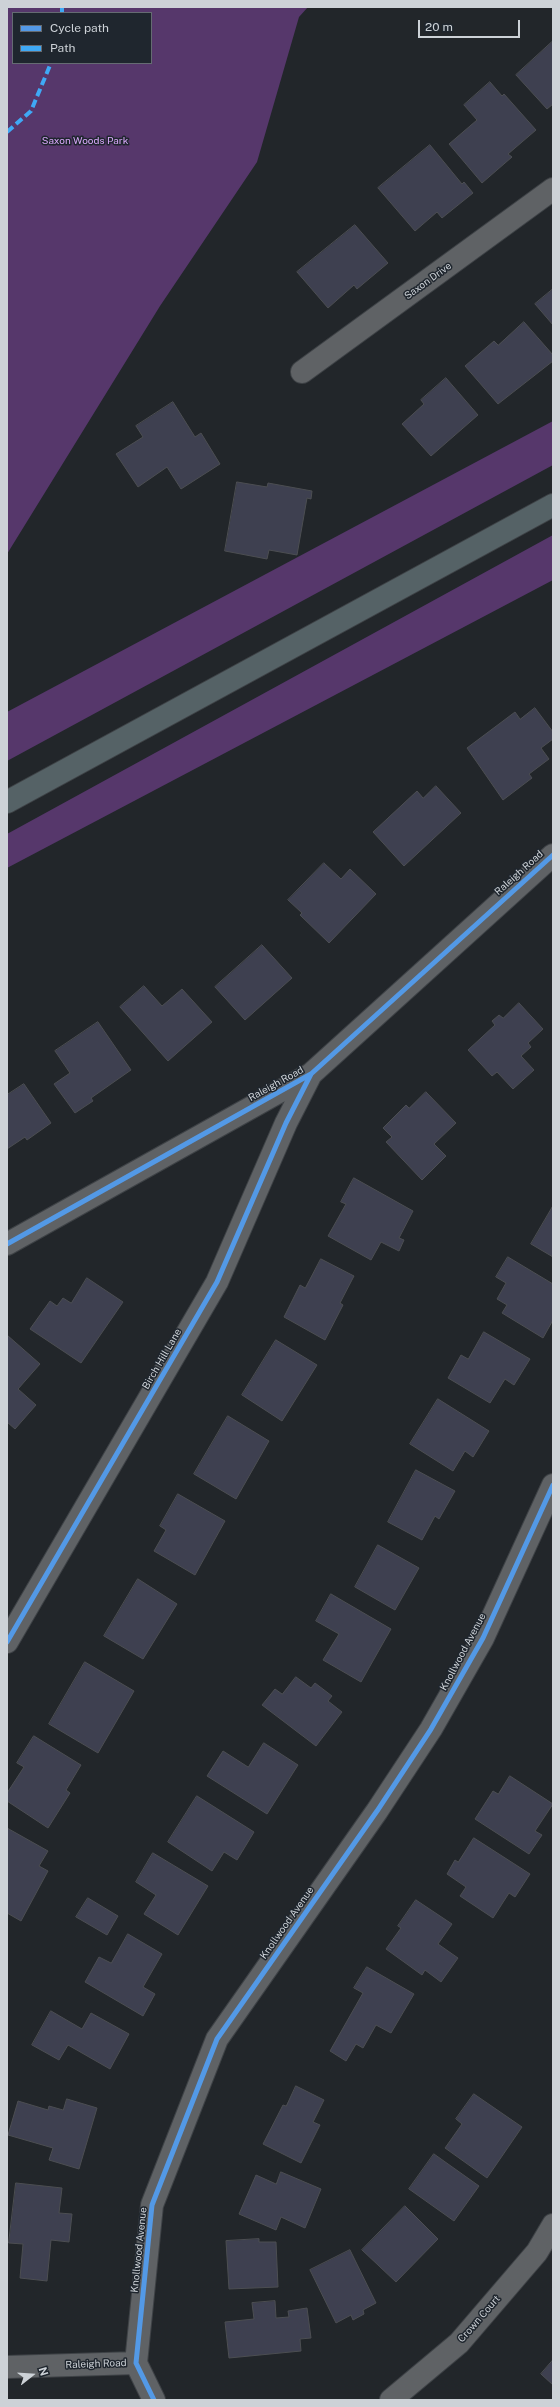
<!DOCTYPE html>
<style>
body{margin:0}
#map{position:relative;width:560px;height:2407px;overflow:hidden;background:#22262a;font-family:"Public Sans",sans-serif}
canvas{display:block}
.frame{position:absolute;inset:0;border:8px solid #cdd2d7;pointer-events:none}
.legend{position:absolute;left:12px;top:12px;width:140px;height:52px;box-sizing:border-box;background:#1f262e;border:1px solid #656b72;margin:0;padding:5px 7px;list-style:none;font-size:12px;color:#cdd2d7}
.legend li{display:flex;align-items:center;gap:8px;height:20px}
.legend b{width:20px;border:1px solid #656b72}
.north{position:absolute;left:12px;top:2355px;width:40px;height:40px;-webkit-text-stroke:3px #1f262e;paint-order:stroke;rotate:73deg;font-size:11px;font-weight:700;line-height:16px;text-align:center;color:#cdd2d7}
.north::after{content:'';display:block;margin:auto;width:14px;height:18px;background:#cdd2d7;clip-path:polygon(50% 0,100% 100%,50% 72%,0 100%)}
.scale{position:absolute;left:418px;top:20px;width:102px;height:18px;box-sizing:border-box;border:2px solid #cdd2d7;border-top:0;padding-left:5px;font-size:12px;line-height:14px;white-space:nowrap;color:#cdd2d7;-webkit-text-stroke:3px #1f262e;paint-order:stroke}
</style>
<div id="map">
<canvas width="560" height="2407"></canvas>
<div class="frame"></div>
<ul class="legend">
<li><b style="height:5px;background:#5399e6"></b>Cycle path</li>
<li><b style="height:5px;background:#3fa9f5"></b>Path</li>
</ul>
<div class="north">N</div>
<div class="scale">20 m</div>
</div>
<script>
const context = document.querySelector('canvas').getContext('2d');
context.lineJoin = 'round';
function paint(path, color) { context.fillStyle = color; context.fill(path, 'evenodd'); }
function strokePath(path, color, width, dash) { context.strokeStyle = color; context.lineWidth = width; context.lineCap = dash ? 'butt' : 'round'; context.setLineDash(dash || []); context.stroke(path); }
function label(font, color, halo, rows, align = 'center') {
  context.font = font + ' "Public Sans",sans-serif'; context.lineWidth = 3; context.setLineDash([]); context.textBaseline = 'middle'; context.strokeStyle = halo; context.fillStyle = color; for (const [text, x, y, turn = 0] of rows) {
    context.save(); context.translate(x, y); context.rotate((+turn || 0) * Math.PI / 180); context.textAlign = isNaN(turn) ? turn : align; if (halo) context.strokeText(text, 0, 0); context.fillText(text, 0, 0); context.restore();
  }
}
paint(new Path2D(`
 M7,7h301l-9,10 -42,145 -97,144 -153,248zM13,13h138v50h-138z
 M553,421v44l-546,296v-49z
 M553,535v45l-546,288v-34z`), '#56376b');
const building = new Path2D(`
 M553,41v63l-6,5 -31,-34z
 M490,82l12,14 2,-2 32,36 -28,24 4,3 -30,26 -33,-39 28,-24 -13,-15z
 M430,145l32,39 2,-2 9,11 -31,25 -5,-6 -22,19 -37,-43z
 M355,225l33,38 -31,26 -3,-4 -26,23 -31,-36z
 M553,289v36l-18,-21z
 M524,322l29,33v6l-55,43 -33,-38 29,-25 4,4z
 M446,378l32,37 -47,41 -29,-32 22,-20 -3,-4z
 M173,402l22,35 6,-4 19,31 -39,25 -14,-22 -29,20 -22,-33 27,-17 -7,-11z
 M237,482l30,5 1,-4 44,8 -1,8 -4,-1 -10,57 -28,-5 -2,9 -42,-8z
 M535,708l18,24v7l-12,9 8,11 -20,15 3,4 -29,22 -36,-52 48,-36 5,7z
 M436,786l25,27 -57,53 -31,-34 44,-41 6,7z
 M324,863l17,16 9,-10 26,25 -47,49 -29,-28 2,-2 -14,-13z
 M262,945l30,33 -47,42 -30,-33z
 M144,986l18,20 20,-17 30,33 -44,39 -48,-54z
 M519,1003l24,26 -15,14 3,4 -10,9 13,14 -21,19 -16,-17 -5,4 -24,-26 27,-25 -3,-4 7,-6 4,3z
 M98,1022l33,48 -40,28 2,3 -18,12 -21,-29 16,-11 -15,-22z
 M24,1084l27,39 -24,17 -2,-3 -18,12v-54z
 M426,1092l30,31 -22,21 12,12 -24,24 -36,-38 6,-5 -9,-9 23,-23 3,3z
 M354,1178l59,33 -14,27 5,2 -5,11 -18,-9 -10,18 -43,-24 18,-32 -5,-2z
 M553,1206v51l-22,-13z
 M508,1257l45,27v36l-10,18 -41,-25 5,-8 -10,-6 9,-16 -10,-6z
 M321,1259l33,17 -14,27 3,2 -18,35 -41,-23 16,-32 5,3z
 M87,1278l36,24 -42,61 -51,-34 20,-28 7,5 6,-8 8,5z
 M484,1332l46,27 -16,26 -9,-6 -15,24 -42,-25 13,-23 7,4z
 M7,1335l33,29 -22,25 18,16 -21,24 -8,-7z
 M276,1340l41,25 -35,56 -40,-26z
 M438,1399l51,32 -16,26 -8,-6 -12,20 -43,-27z
 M228,1416l41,25 -33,58 -42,-25z
 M416,1470l39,21 -16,28 -4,-3 -13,24 -34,-18z
 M178,1494l47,27 -30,54 -41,-24 12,-21 -6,-4z
 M378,1545l41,23 -24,42 -40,-23z
 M138,1579l39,25 -34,55 -39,-23z
 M331,1594l60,35 -30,53 -38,-22 16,-26 -23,-13z
 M85,1662l49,29 -36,62 -49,-29z
 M296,1677l15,11 4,-5 17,13 -4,5 14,11 -26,34 -54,-41 13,-16 7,5z
 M34,1736l47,29 -15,25 4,3 -22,35 -41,-27v-8l17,-26 -7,-4z
 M264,1743l34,22 -31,49 -60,-38 16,-25 25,16z
 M510,1776l43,28 -18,27 7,4 -13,19 -54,-35 18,-28 5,3z
 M197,1796l57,36 -17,28 -13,-8 -12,19 -44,-29z
 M7,1828l41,23 -9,15 9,5 -27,50 -14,-8z
 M474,1838l56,36 -15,23 -6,-4 -16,25 -33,-22 6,-9 -19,-13 8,-14 3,2z
 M153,1853l55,33 -30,49 -34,-21 12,-19 -20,-13z
 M88,1898l30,18 -11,19 -31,-18z
 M416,1900l36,24 -14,20 20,14 -17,24 -16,-12 -3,5 -36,-26 15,-21 -3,-2z
 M128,1934l34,20 -19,33 12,7 -12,22 -58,-34 14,-25 12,6z
 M367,1967l47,27 -23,39 -15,-8 -13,23 -7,-4 -10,17 -16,-10 33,-58 -9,-5z
 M51,2011l31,18 9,-16 38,21 -19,35 -42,-24 -9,15 -27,-15z
 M296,2086l28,14 -11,22 7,3 -19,38 -38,-19 20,-39 3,1z
 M474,2094l48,33 -35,51 -42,-30 17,-24 -6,-5z
 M67,2099l30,9 -18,61 -30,-9 4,-12 -45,-13 10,-34 30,9 1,-4 14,4z
 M434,2154l45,32 -25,35 -45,-32z
 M281,2172l40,17 -16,39 -24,-11 -5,13 -37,-16 17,-39 20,9z
 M16,2183l46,5 -3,25 13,1 -3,28 -18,-2 -4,41 -27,-3 3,-34 -14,-1z
 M405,2206l33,33 -42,43 -34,-32z
 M259,2239v3h17l2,45 -49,2 -3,-48z
 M350,2250l26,53 -13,7 1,4 -11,6 -2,-5 -15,8 -26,-53z
 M275,2301l1,17 13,-1 -1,-6 19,-3 4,30 -11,1 1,12 -72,7 -4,-36 29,-3 -2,-16z
 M553,2360v25l-12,-11z`);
paint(building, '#3e4050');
strokePath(building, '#4c4e52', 1);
const minor = new Path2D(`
 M302,372l251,-183
 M7,1244l304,-170 242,-219
 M7,1642l210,-360 69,-159 25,-49
 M7,2367l129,-4
 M154,2400l-18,-37 16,-158 65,-166 160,-228 54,-82 52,-91 70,-153
 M391,2400l68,-57 78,-91 16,-27`);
const highway = new Path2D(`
 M7,802l546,-297`);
strokePath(minor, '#3e4246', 24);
strokePath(highway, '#3e4246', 24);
strokePath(minor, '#5f6265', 22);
strokePath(highway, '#556266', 22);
strokePath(new Path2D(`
 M62,13v-6
 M7,132l24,-21 20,-48`), '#3fa9f5', 4, [8, 4]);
strokePath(new Path2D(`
 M7,1244l304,-170 242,-219
 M7,1642l210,-360 69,-159 25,-49
 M154,2400l-18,-37 16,-158 65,-166 160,-228 54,-82 52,-91 70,-153`), '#5399e6', 5);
label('10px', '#dba9fc', '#1f262e', [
 ["Saxon Woods Park",85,141]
]);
label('10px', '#cdd2d7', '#1f262e', [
 ["Saxon Drive",428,281,-36],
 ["Raleigh Road",519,873,-42],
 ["Raleigh Road",276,1084,-29],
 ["Birch Hill Lane",162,1359,-60],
 ["Knollwood Avenue",463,1652,-62],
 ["Knollwood Avenue",287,1923,-55],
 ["Knollwood Avenue",139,2250,-84],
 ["Crown Court",479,2319,-49],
 ["Raleigh Road",96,2364,-2]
]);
</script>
